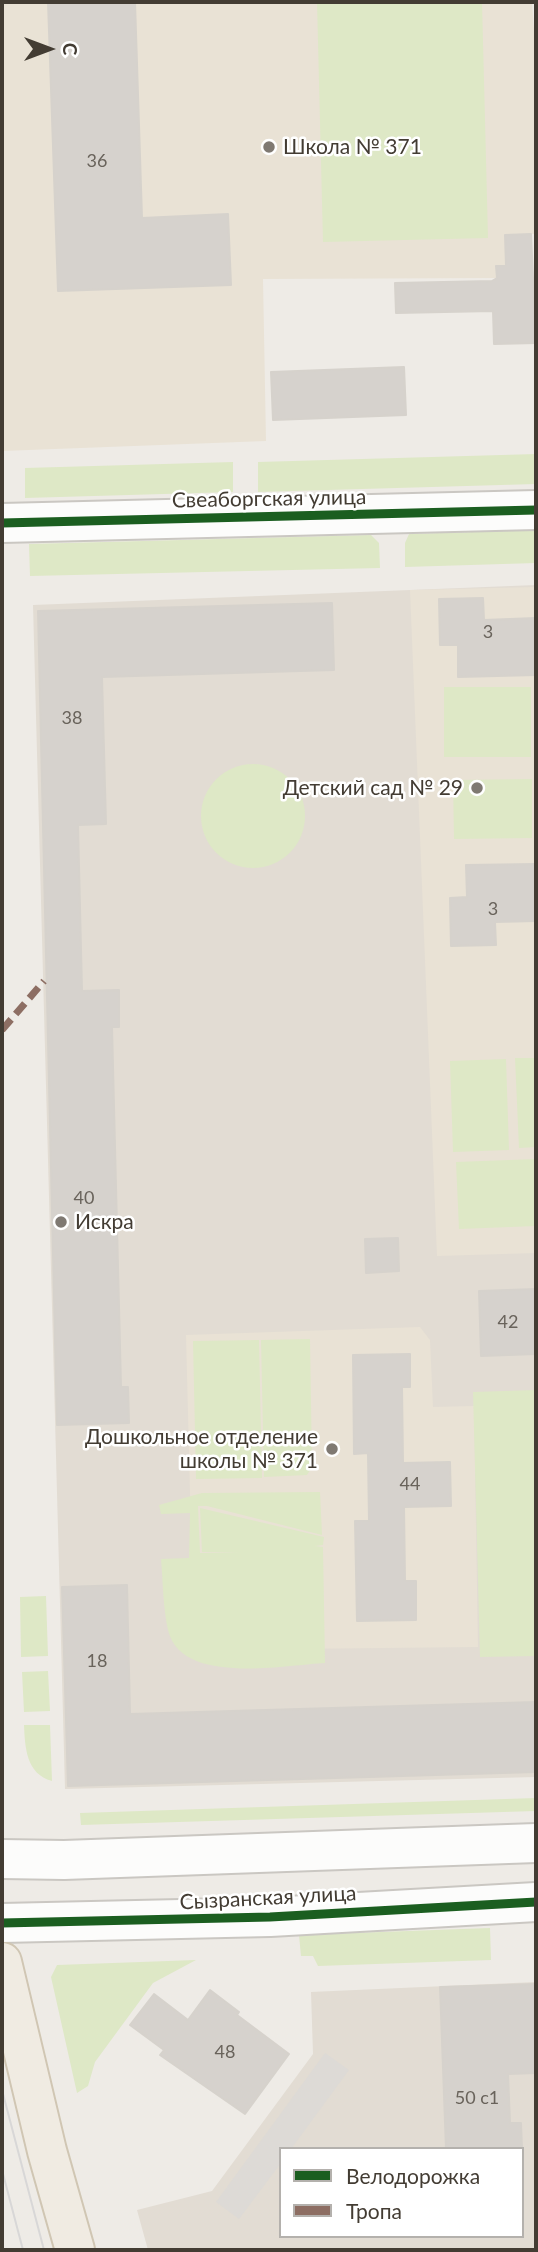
<!DOCTYPE html>
<meta charset="utf-8">
<style>
body{margin:0}
#map{position:relative;width:538px;height:2252px;overflow:hidden;background:#eeebe6;font-family:Lato,sans-serif}
canvas{display:block}
.frame{position:absolute;inset:0;border:4px solid #433c33;pointer-events:none}
.legend{position:absolute;left:279px;top:2147px;width:245px;height:91px;box-sizing:border-box;background:#fff;border:2px solid #b4b1ad;margin:0;padding:9px 12px;list-style:none;font-size:21px;color:#433c33}
.legend li{display:flex;align-items:center;gap:14px;height:35px}
.legend b{width:35px;border:2px solid #b4b1ad}
.north{position:absolute;left:14px;top:14px;width:70px;height:70px;-webkit-text-stroke:5px #fff;paint-order:stroke;rotate:90deg;font-size:19px;font-weight:700;line-height:28px;text-align:center;color:#433c33}
.north::after{content:'';display:block;margin:auto;width:24px;height:32px;background:#433c33;clip-path:polygon(50% 0,100% 100%,50% 72%,0 100%)}
</style>
<div id="map">
<canvas width="538" height="2252"></canvas>
<div class="frame"></div>
<ul class="legend">
<li><b style="height:9px;background:#1b5e20"></b>Велодорожка</li>
<li><b style="height:9px;background:#8d6e63"></b>Тропа</li>
</ul>
<div class="north">С</div>
</div>
<script>
const context = document.querySelector('canvas').getContext('2d');
context.lineJoin = 'round';
function paint(path, color) { context.fillStyle = color; context.fill(path, 'evenodd'); }
function strokePath(path, color, width, dash) { context.strokeStyle = color; context.lineWidth = width; context.lineCap = dash ? 'butt' : 'round'; context.setLineDash(dash || []); context.stroke(path); }
function label(font, color, halo, rows, align = 'center') {
  context.font = font + ' Lato,sans-serif'; context.lineWidth = 5; context.setLineDash([]); context.textBaseline = 'middle'; context.strokeStyle = halo; context.fillStyle = color; for (const [text, x, y, turn = 0] of rows) {
    context.save(); context.translate(x, y); context.rotate((+turn || 0) * Math.PI / 180); context.textAlign = isNaN(turn) ? turn : align; if (halo) context.strokeText(text, 0, 0); context.fillText(text, 0, 0); context.restore();
  }
}
paint(new Path2D(`
 M536,585v1192l-471,12 -32,-1184z
 M536,1982v268h-388l-11,-40 75,-19 101,-137 -2,-62zM281,2149h241v87h-241z`), '#e2dcd3');
paint(new Path2D(`
 M2,2h530l4,58v174l-31,1 1,31h-9v12l-234,1 3,162 -264,10z
 M536,587v666l-99,3 -27,-666z
 M420,1327l10,13 3,67 41,-1 4,241 -284,3 -8,-315z`), '#e9e2d5');
paint(new Path2D(`
 M317,2h165l6,236 -165,4z
 M536,454v30l-278,8v-30z
 M233,462v30l-208,6v-30z
 M536,530v33l-131,4v-24l4,-9z
 M371,535l8,8 1,25 -350,8 -1,-32z
 M444,687h87v70h-87z
 M201 816a52 52 0 1 1 104 0a52 52 0 1 1-104 0Z
 M532,779v59l-78,1 -1,-59z
 M515,1058h21v89l-17,1z
 M506,1059l3,91 -56,2 -3,-91z
 M536,1159v67l-77,3 -3,-67z
 M310,1339l2,128 -5,8 -43,2 -3,-137z
 M259,1340l3,138 -66,1 -3,-138z
 M536,1390v266l-56,1 -7,-265z
 M320,1492l2,43 -115,-29h-9l2,47 39,-1h-37l-2,-44 124,29 -1,8 -8,1 8,1 2,116c-41,2 -144,23 -157,-33 -5,-22 -5,-48 -7,-71l28,-1 1,-45 -29,1 -2,-9 43,-12z
 M46,1596l2,60 -27,1 -1,-60z
 M48,1671l2,40 -26,1 -2,-40z
 M24,1725h26l2,56c-26,-7 -27,-34 -28,-56z
 M536,1798v13l-455,14 -1,-12z
 M490,1928l1,32 -173,6 -5,-10h-12l-2,-21z
 M196,1960l-43,23 -58,79 -7,24 -11,7 -26,-116 6,-12z`), '#dee8c6');
paint(new Path2D(`
 M325,2053l24,17 -58,79h-10v14l-42,56 -23,-17z`), '#dddad6');
const building = new Path2D(`
 M48,2h87l7,216 86,-4 3,71 -173,6z
 M531,234l5,109 -42,1 -1,-33 -97,2 -1,-30 97,-2 5,-3 -1,-12h10l-1,-31z
 M404,367l2,48 -133,5 -2,-48z
 M483,598l1,22 52,-2v57l-78,2v-32h-18l-1,-46z
 M332,603l2,67 -232,7 4,147 -28,1 4,166 37,-1v37h-7l9,360h7l1,36 -72,2 -19,-814z
 M536,864v57l-41,1 1,23 -45,1 -1,-48 17,-1 -1,-32z
 M398,1238l1,33 -33,2 -1,-34z
 M536,1289v65l-55,2 -2,-65z
 M410,1354v33h-8l1,76 47,-1 1,44 -47,1 1,74h11v39l-59,1 -2,-100h14l-1,-68 -14,1 -1,-99z
 M127,1585l3,129 406,-12v70l-468,14 -6,-199z
 M536,1984v89l-28,1 2,49h11l1,26h-76l-6,-162z
 M210,1990l29,22 -2,3 52,39 -44,60 -85,-59 4,-5 -34,-25 24,-31 34,26z`);
paint(building, '#d6d2cd');
strokePath(building, '#d6d2cc', 2);
const minor = new Path2D(`
 M2,523l534,-13
 M2,1859l62,1 472,-17
 M2,1923l268,-6 266,-15`);
const major = new Path2D(`
 M2,1962l45,189 28,99`);
strokePath(minor, '#cac7c2', 42);
strokePath(major, '#d0c6b3', 42);
strokePath(minor, '#fcfcfb', 38);
strokePath(major, '#f0ebe2', 38);
strokePath(new Path2D(`
 M2,2090l42,160
 M2,2170l21,80`), '#d8d7d7', 2);
strokePath(new Path2D(`
 M2,1030l42,-49`), '#8d6e63', 7, [14, 7]);
strokePath(new Path2D(`
 M2,523l534,-13
 M2,1923l268,-6 266,-15`), '#1b5e20', 9);
for (const [x, y, r, color] of [
 [269,147,7,"#7f7972"],
 [477,788,7,"#7f7972"],
 [61,1222,7,"#7f7972"],
 [332,1449,7,"#7f7972"]
]) { const dot = new Path2D(); dot.arc(x, y, r, 0, 2 * Math.PI); context.fillStyle = color; context.fill(dot); strokePath(dot, '#fff', 2.5); }
label('18px', '#69635b', null, [
 ["36",97,161],
 ["3",488,632],
 ["38",72,718],
 ["3",493,909],
 ["40",84,1198],
 ["42",508,1322],
 ["44",410,1484],
 ["18",97,1661],
 ["48",225,2052],
 ["50 с1",477,2098]
]);
label('21px', '#433c33', '#fff', [
 ["Школа № 371",283,147],
 ["Детский сад № 29",463,788,"right"],
 ["Искра",75,1222],
 ["Дошкольное отделение",318,1437,"right"],
 ["школы № 371",318,1461,"right"]
], 'left');
label('21px', '#433c33', '#fff', [
 ["Свеаборгская улица",269,499,-1],
 ["Сызранская улица",268,1898,-3]
]);
</script>
